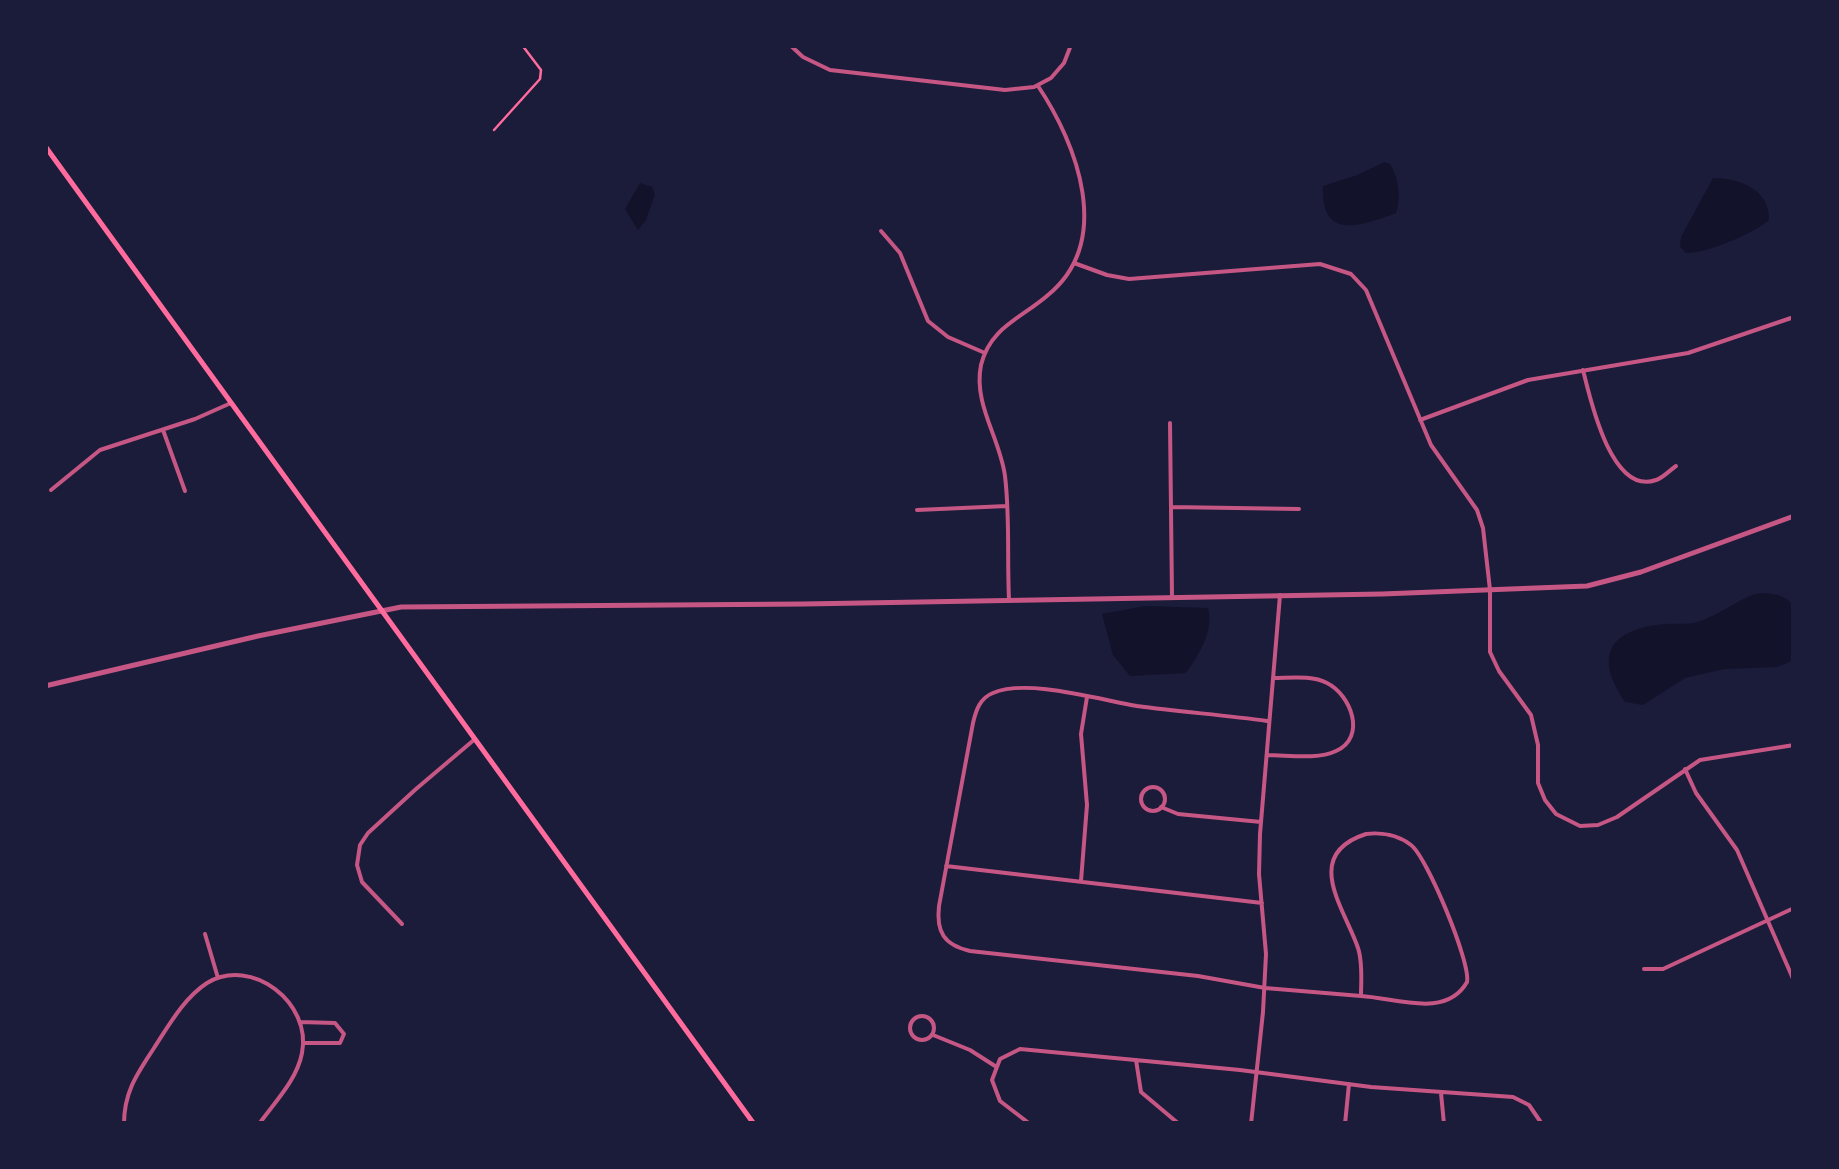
<!DOCTYPE html>
<style>
body{margin:0}
#map{position:relative;width:1839px;height:1169px;overflow:hidden;background:#1b1b3a;font-family:"Playfair Display",serif}
canvas{display:block}
.frame{position:absolute;inset:0;border:48px solid #1b1b3a;pointer-events:none}
</style>
<div id="map">
<canvas width="1839" height="1169"></canvas>
<div class="frame"></div>
</div>
<script>
const context = document.querySelector('canvas').getContext('2d');
context.lineJoin = 'round';
function paint(path, color) { context.fillStyle = color; context.fill(path, 'evenodd'); }
function strokePath(path, color, width, dash) { context.strokeStyle = color; context.lineWidth = width; context.lineCap = dash ? 'butt' : 'round'; context.setLineDash(dash || []); context.stroke(path); }
paint(new Path2D(`
 M1385,162l5,2c9,14 11,34 6,49 -35,13 -76,28 -73,-27l34,-11z
 M1713,178c25,0 57,11 56,42 -14,13 -64,34 -83,33l-6,-6 1,-10z
 M640,183l12,4 3,7 -9,26 -8,10 -13,-21z
 M1755,594c14,-2 30,0 39,12v54l-17,7 -53,2 -39,9 -42,27 -18,-3c-32,-47 -15,-73 40,-78 11,-1 22,1 32,-2 16,-4 39,-21 58,-28z
 M1145,606l63,2c6,24 -9,46 -22,65l-56,3 -17,-21 -11,-41z`), '#12122b');
strokePath(new Path2D(`
 M494,130l46,-51 1,-9 -19,-25`), '#ff6b9d', 2.5);
strokePath(new Path2D(`
 M790,45l13,12 27,13 175,20 29,-3 17,-9 13,-15 7,-18
 M881,231l19,22 28,68 20,16 37,16
 M1074,263l33,12 22,4 191,-15 31,10 15,16 65,155 46,65 6,18 7,62v62l9,19 32,44 7,30v38l7,17 11,14 24,12 18,-1 19,-8 83,-57 94,-15
 M1583,370c7,28 28,126 73,110 7,-2 14,-10 20,-14
 M1420,420l108,-40 160,-27 106,-36
 M1170,423l2,174
 M163,430l22,61
 M51,490l49,-40 95,-31 36,-16
 M1171,507l128,2
 M917,510l90,-4
 M1009,599c-2,-41 1,-82 -4,-123 -5,-38 -32,-72 -24,-111 9,-38 41,-47 67,-70 66,-54 29,-151 -10,-209
 M1267,721c-43,-6 -86,-9 -130,-15 -36,-6 -111,-28 -144,-13 -13,5 -17,17 -20,30l-34,183c-3,26 5,39 31,45l228,25 67,12 96,8
 M1267,755c21,0 50,5 69,-4 31,-14 15,-56 -9,-68 -15,-8 -37,-5 -54,-5
 M1685,769l11,24 41,57 57,131
 M1141 799a12 12 0 1 1 24 0a12 12 0 1 1-24 0Z
 M1161,807l17,7 83,8
 M1366,834c15,-2 32,1 45,11 16,12 60,118 56,137 -21,37 -71,16 -106,14 0,-15 2,-33 -3,-48 -13,-39 -57,-93 8,-114z
 M946,866l316,37
 M1081,881l6,-76 -6,-71 6,-37
 M402,924l-40,-42 -5,-17 3,-20 8,-12 48,-44 59,-50
 M205,934l13,44
 M1644,969h19l131,-61
 M910 1028a12 12 0 1 1 24 0a12 12 0 1 1-24 0Z
 M300,1022l35,1 9,11 -4,9h-35
 M933,1035l37,15 25,16
 M1136,1060l5,32 38,32
 M1441,1093l3,31
 M124,1124c0,-32 13,-50 30,-76 15,-23 30,-50 53,-65 45,-27 105,20 95,70 -5,27 -28,50 -43,71
 M1030,1124l-30,-23 -8,-21 8,-21 20,-10 220,21 131,17 142,10 16,8 13,19
 M1251,1124l12,-112 3,-58 -7,-80 1,-40 20,-239
 M1345,1124l4,-40`), '#c65784', 4);
strokePath(new Path2D(`
 M45,686l213,-50 143,-29 403,-3 578,-10 205,-8 54,-14 153,-56`), '#c65784', 5);
strokePath(new Path2D(`
 M45,146l709,978`), '#ff6b9d', 5);
</script>
